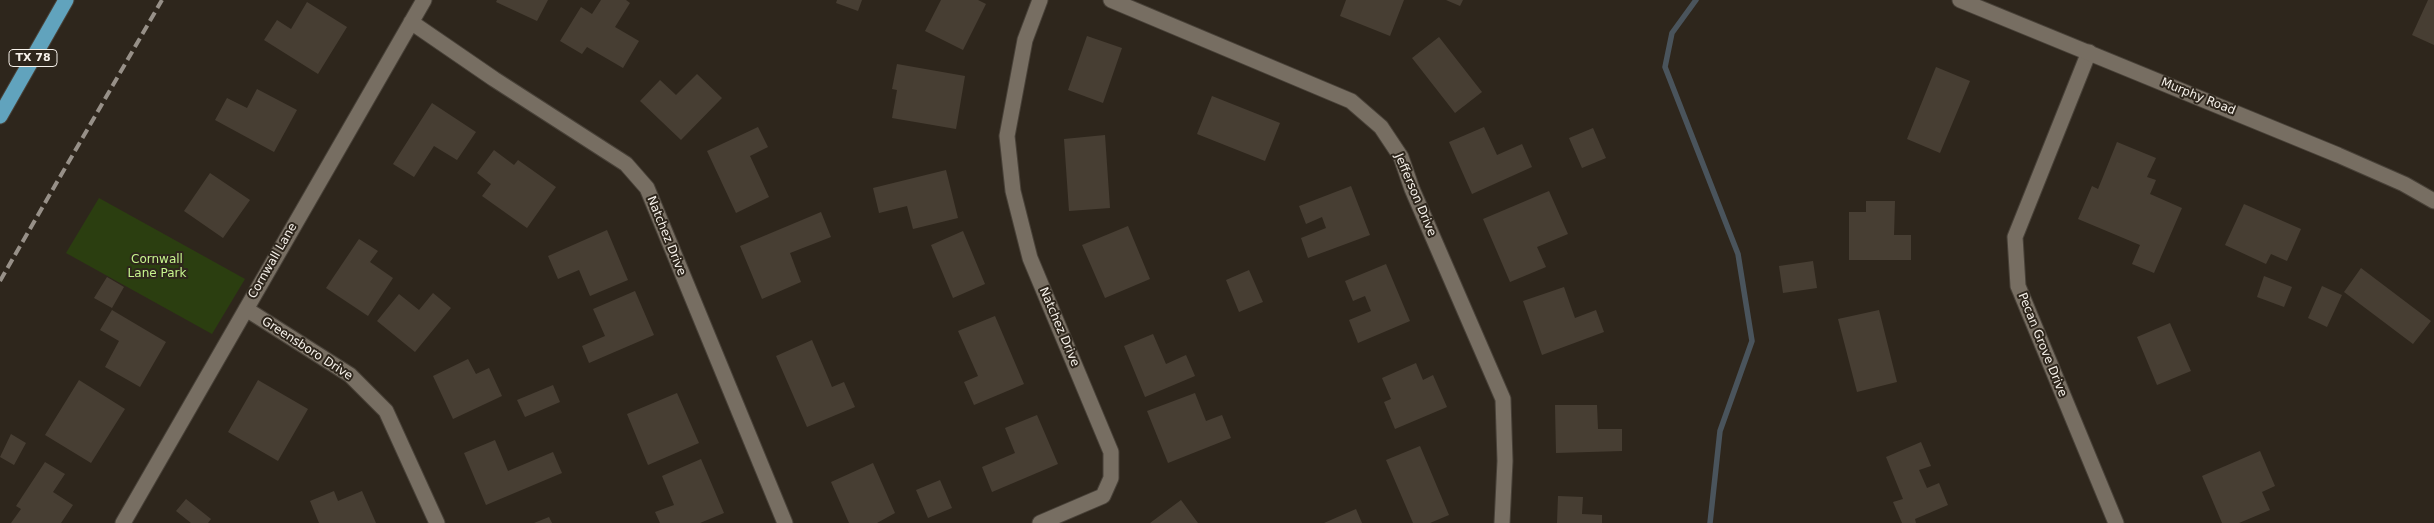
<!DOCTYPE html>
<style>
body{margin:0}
canvas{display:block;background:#2e261c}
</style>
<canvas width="2434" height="523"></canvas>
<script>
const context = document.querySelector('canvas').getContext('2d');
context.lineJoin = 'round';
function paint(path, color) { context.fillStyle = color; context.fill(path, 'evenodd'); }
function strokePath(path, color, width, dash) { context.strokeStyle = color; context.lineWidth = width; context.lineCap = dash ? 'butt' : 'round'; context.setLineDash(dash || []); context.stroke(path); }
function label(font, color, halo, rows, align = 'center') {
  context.font = font + ' "DejaVu Sans",sans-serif'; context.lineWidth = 4; context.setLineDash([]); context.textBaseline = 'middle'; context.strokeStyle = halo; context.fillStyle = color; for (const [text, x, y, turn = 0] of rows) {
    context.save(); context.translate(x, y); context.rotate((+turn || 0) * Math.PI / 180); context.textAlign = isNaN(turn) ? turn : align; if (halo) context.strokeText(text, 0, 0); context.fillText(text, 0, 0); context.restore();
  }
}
paint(new Path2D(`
 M99,198l146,81 -33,55 -146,-81z`), '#2b3e10');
strokePath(new Path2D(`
 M1696,0l-24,33 -7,34 73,187 14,87 -32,90 -10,92`), '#4a545c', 5.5);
paint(new Path2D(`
 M497,0h51l-11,21 -41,-19z
 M601,0h25l4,3 -15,24 24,14 -16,27 -36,-21 -5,7 -22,-13 21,-34 11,7z
 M837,0h25l-4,11 -22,-8z
 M941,0h37l8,4 -23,46 -38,-19z
 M1346,0h58l-14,36 -50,-20z
 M1446,0h17l-3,6z
 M2428,0h6v45l-22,-10z
 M307,2l40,25 -29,47 -54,-34 13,-20 14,9z
 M1087,36l35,12 -19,55 -35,-13z
 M1439,37l43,55 -27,21 -43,-55z
 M897,64l68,12 -9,53 -64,-11 5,-28 -5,-1z
 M1936,67l34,14 -30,72 -33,-14z
 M697,74l25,24 -41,42 -41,-39 20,-21 16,15z
 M257,89l40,21 -23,42 -59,-32 12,-22 20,10z
 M1212,96l68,27 -15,38 -68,-27z
 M432,103l44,29 -19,28 -23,-14 -20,31 -21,-13z
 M758,127l10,20 -18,9 19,41 -33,16 -29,-62z
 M1484,127l13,28 25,-11 10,23 -60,27 -23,-52z
 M1593,128l13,30 -24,10 -13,-30z
 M1105,135l5,73 -41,3 -5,-72z
 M2117,142l39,16 -9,19 9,3 -6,14 32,14 -28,65 -22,-9 8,-19 -62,-26 14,-33 6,3z
 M494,150l20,15 4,-5 38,27 -29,41 -45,-32 9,-12 -14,-11z
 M946,170l12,48 -45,11 -6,-23 -28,7 -6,-25z
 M210,173l40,27 -27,38 -39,-27z
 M1351,186l19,49 -62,23 -7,-20 25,-10 -4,-11 -16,7 -7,-18z
 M1549,191l19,43 -31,13 9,20 -36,15 -27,-63z
 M1866,201h29l-1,34h17v25h-62v-48h17z
 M2244,204l57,25 -14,32 -16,-7 -5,10 -41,-19z
 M821,212l10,25 -41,16 11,29 -39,17 -22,-53z
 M1128,226l22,53 -45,19 -23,-53z
 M607,230l21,50 -38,16 -11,-26 -21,9 -10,-23z
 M963,231l22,53 -32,14 -22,-53z
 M359,239l19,12 -8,11 23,16 -25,38 -42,-28z
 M1813,261l4,27 -34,5 -4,-27z
 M1386,264l24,57 -52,22 -9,-23 22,-9 -6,-15 -12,5 -8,-20z
 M2361,268l70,53 -18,23 -69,-52z
 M1249,270l14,32 -24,10 -13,-32z
 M2264,276l28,11 -8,20 -27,-10z
 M107,277l17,10 -12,21 -18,-10z
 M2322,286l20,9 -15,32 -19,-9z
 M1564,287l11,31 21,-8 8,22 -62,23 -19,-54z
 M635,291l19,44 -65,28 -7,-17 23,-10 -12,-27z
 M433,293l18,15 -36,44 -38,-31 22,-27 20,16z
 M112,310l54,32 -26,45 -35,-20 14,-26 -19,-11z
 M1879,310l18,72 -40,10 -19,-73z
 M995,316l29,68 -50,21 -10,-23 14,-6 -20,-45z
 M2170,323l21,48 -34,14 -20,-48z
 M1153,334l13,30 20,-9 9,21 -50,21 -21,-51z
 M812,340l20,47 12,-5 11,25 -48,20 -31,-71z
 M468,359l8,15 13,-6 13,28 -49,23 -20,-43z
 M1416,363l7,17 10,-5 14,32 -52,22 -11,-27 7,-3 -9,-21z
 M79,380l46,29 -34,54 -46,-28z
 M258,380l50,29 -30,52 -50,-29z
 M553,385l7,17 -35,15 -8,-17z
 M677,393l22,50 -51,22 -21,-51z
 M1195,393l11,28 16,-6 9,23 -63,25 -21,-52z
 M1555,405h42l1,24h24v22l-66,2z
 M1037,415l21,49 -66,28 -10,-25 33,-14 -10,-25z
 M11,434l15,9 -12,22 -14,-8z
 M495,440l13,31 45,-19 9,21 -76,32 -22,-52z
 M1921,442l10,24 -12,4 8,18 12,-5 9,22 -33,14 1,4h-14l-9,-21 10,-3 -17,-42z
 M1420,446l29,69 -19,8h-17l-27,-63z
 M2260,451l15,35 -13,6 8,18 -31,13h-17l-20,-47z
 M701,459l23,54 -24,10h-40l-5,-11 19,-7 -12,-29z
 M45,462l20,12 -12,18 20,13 -12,18h-50l10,-14 -5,-3z
 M873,463l22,50 -18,10h-28l-18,-41z
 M940,480l12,28 -24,10 -12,-28z
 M334,491l4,10 24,-10 14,32h-57l-9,-22z
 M1558,496l25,1 -1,17 20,1v8h-45z
 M186,499l25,20 -3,4h-17l-15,-12z
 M1181,500l17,23h-48z
 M1356,509l6,14h-38z
 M549,517l3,6h-18z`), '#473e33');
const street = new Path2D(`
 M1040,0l-15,40 -18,96 6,55 17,67 81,194v26l-8,18 -63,27
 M1111,0l240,101 30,26 20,30 11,32 91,210 2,62 -3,62
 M411,22l83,57 132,85 21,24 138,335
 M2089,52l-74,185 3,49 98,237
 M246,309l104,66 36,36 51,112
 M123,523l301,-523`);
const secondary = new Path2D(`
 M1960,0l378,155 66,29 30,17`);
const primary = new Path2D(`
 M0,116l66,-116`);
strokePath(street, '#484138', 17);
strokePath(secondary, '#484138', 17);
strokePath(primary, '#484138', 17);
strokePath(street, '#776e62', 15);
strokePath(secondary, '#776e62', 15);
strokePath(primary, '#61a3bd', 15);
strokePath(new Path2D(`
 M0,281l162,-281`), '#979088', 4, [10, 5]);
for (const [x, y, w] of [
 [33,58,48]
]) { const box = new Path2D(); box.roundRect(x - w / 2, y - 8.5, w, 17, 4); context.fillStyle = '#2e261c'; context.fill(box); strokePath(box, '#f7f2eb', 1); }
label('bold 11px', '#f7f2eb', null, [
 ["TX 78",33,58]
]);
label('12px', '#f7f2eb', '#2e261c', [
 ["Murphy Road",2198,97,22],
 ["Jefferson Drive",1415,195,67],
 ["Natchez Drive",666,236,68],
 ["Cornwall Lane",273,261,-60],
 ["Natchez Drive",1059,327,67],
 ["Pecan Grove Drive",2042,345,68],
 ["Greensboro Drive",307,349,33]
]);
label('12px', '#c7f48e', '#2e261c', [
 ["Cornwall",157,260],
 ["Lane Park",157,274]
]);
</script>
